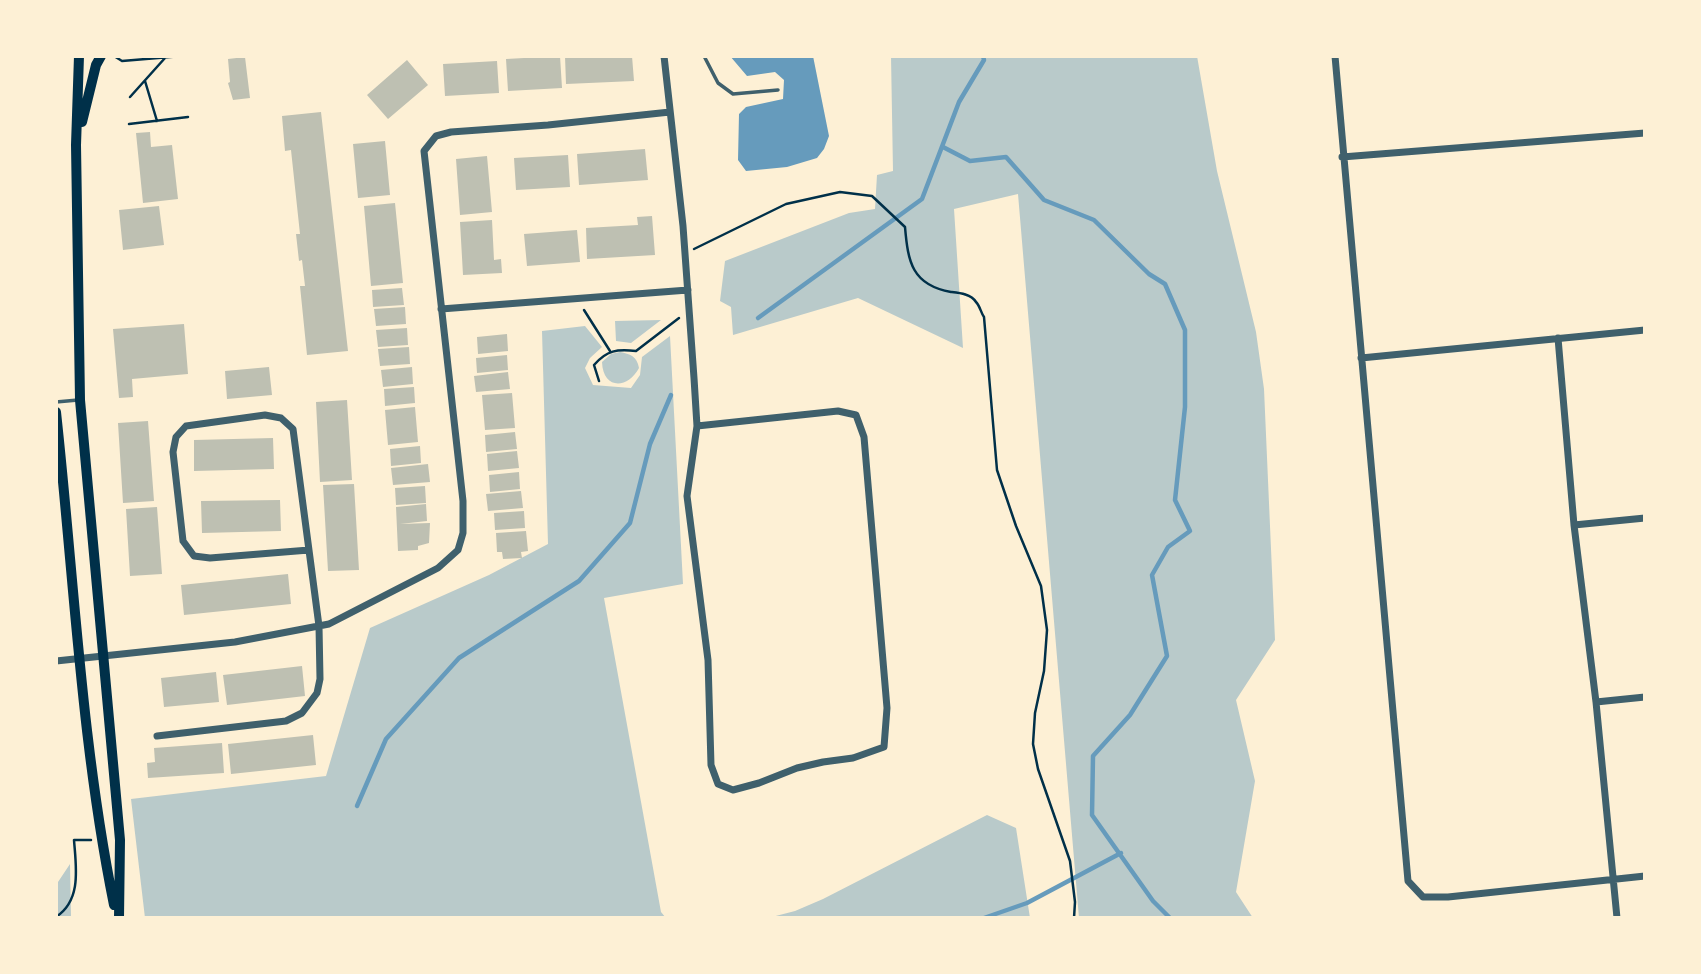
<!DOCTYPE html>
<style>
body{margin:0}
#map{position:relative;width:1701px;height:974px;overflow:hidden;background:#fdf0d5;font-family:"Exo 2",sans-serif}
canvas{display:block}
.frame{position:absolute;inset:0;border:58px solid #fdf0d5;pointer-events:none}
</style>
<div id="map">
<canvas width="1701" height="974"></canvas>
<div class="frame"></div>
</div>
<script>
const context = document.querySelector('canvas').getContext('2d');
context.lineJoin = 'round';
function paint(path, color) { context.fillStyle = color; context.fill(path, 'evenodd'); }
function strokePath(path, color, width, dash) { context.strokeStyle = color; context.lineWidth = width; context.lineCap = dash ? 'butt' : 'round'; context.setLineDash(dash || []); context.stroke(path); }
paint(new Path2D(`
 M891,56h306l20,115 39,161 8,57 11,251 -39,60 19,81 -19,111 17,26h-174l-61,-724 -64,15 9,139 -105,-50 -125,37 -2,-28 -11,-6 5,-40 124,-48 26,-4 2,-34 16,-4z
 M661,320l-30,23 -15,-2 -1,-20z
 M585,326l17,21 -12,11 -5,10 8,17 38,3 9,-13 2,-18 28,-21 13,248 -79,14 57,314 5,6h-521l-14,-119 195,-23 44,-148 119,-53 59,-31 -6,-213z
 M620,352c10,2 17,4 19,16 -11,21 -36,22 -37,-6l9,-8z
 M987,815l29,13 14,90h-262l27,-7 28,-12z
 M70,864l1,54h-15v-33z`), '#b9caca');
paint(new Path2D(`
 M813,56l16,80 -5,13 -7,9 -30,9 -41,4 -8,-11 1,-46 7,-7 37,-8 1,-19 -9,-8 -28,4 -17,-20z`), '#669bbc');
strokePath(new Path2D(`
 M943,147l27,14 36,-4 38,43 50,20 55,54 16,10 20,46v77l-10,93 15,31 -22,16 -16,28 15,81 -37,59 -37,41 -1,59 61,86 17,17
 M758,318l164,-119 37,-97 25,-42 -1,-4
 M357,806l29,-67 73,-81 120,-77 51,-58 20,-79 21,-49
 M984,918l43,-15 94,-50`), '#669bbc', 4.5);
paint(new Path2D(`
 M560,56l2,32 -54,3 -2,-32z
 M565,56h67l2,25 -68,3z
 M245,57l5,41 -17,2 -5,-17 2,-1 -2,-23z
 M407,60l21,25 -40,34 -21,-24z
 M497,61l2,32 -54,3 -2,-32z
 M321,112l27,239 -41,4 -7,-69h5l-3,-26 -3,1 -3,-27h4l-9,-84 -6,1 -3,-35z
 M150,132l1,15 21,-2 6,54 -35,4 -7,-70z
 M385,141l5,54 -32,3 -5,-54z
 M645,149l3,31 -69,5 -2,-31z
 M568,155l2,32 -54,3 -2,-32z
 M487,156l5,56 -32,3 -4,-56z
 M395,203l8,80 -32,3 -7,-80z
 M159,206l5,39 -41,5 -4,-40z
 M652,216l3,39 -68,4 -1,-31 52,-3 -1,-8z
 M492,220l2,40 7,-1 1,14 -39,2 -3,-53z
 M577,230l3,32 -53,4 -3,-32z
 M402,288l2,17 -31,2 -1,-17z
 M405,307l1,17 -30,2 -2,-17z
 M184,324l4,50 -56,5 1,18 -14,1 -6,-69z
 M407,328l1,17 -30,2 -2,-17z
 M507,334l1,17 -30,3 -1,-17z
 M409,347l1,17 -30,2 -2,-17z
 M507,355l1,15 -31,3 -1,-15z
 M269,367l3,28 -45,4 -2,-28z
 M412,367l1,17 -30,3 -2,-17z
 M508,372l2,17 -34,3 -2,-16z
 M414,387l1,16 -30,3 -1,-17z
 M512,393l3,35 -30,2 -3,-35z
 M347,400l5,80 -32,2 -4,-80z
 M415,407l3,35 -30,3 -3,-35z
 M148,421l6,80 -31,2 -5,-80z
 M515,432l2,17 -31,3 -1,-17z
 M273,438l1,31 -80,2v-31z
 M420,446l1,17 -30,3 -1,-17z
 M517,451l2,17 -31,3 -1,-17z
 M428,464l2,18 -37,3 -2,-17z
 M519,472l1,17 -30,3 -1,-17z
 M354,484l5,86 -31,1 -5,-86z
 M425,486l1,17 -30,2 -1,-17z
 M521,491l2,17 -35,3 -2,-17z
 M280,500l1,31 -79,2 -1,-32z
 M426,504l1,17 -27,3 30,-1 -1,20 -11,3v4l-20,1 -2,-44z
 M157,507l5,67 -32,2 -4,-67z
 M524,511l1,17 -30,2 -1,-17z
 M526,531l2,20 -7,1 1,6 -19,1 -1,-7h-5l-1,-19z
 M288,574l3,30 -107,11 -3,-30z
 M302,666l3,30 -78,9 -4,-30z
 M216,672l3,30 -55,5 -3,-29z
 M313,735l3,30 -85,9 -3,-30z
 M222,743l2,30 -76,5 -1,-15 8,-1 -1,-14z`), '#bec0b2');
strokePath(new Path2D(`
 M114,56l8,5 60,-5
 M145,81l12,40
 M130,97l35,-39
 M129,124l59,-7
 M694,249l92,-45 54,-12 32,4 33,31c3,35 7,58 46,65 9,1 20,2 25,10 4,4 5,11 8,15l13,153 19,56 25,60 6,44 -3,41 -9,42 -2,31 5,25 32,92 5,41 -1,16
 M584,310l26,41
 M599,381l-5,-16c13,-15 23,-16 42,-14l43,-33
 M56,917c26,-17 20,-50 18,-77h17`), '#003049', 2.5);
strokePath(new Path2D(`
 M704,56l14,27 15,11 45,-4
 M56,402l22,-2`), '#3f606c', 3.5);
strokePath(new Path2D(`
 M664,56l19,170 11,152 3,48 -10,70 21,164 3,105 7,19 15,6 26,-7 38,-15 26,-6 30,-4 31,-11 3,-39 -23,-271 -8,-22 -18,-4 -141,15
 M1335,56l73,825 15,16h25l197,-21
 M1342,157l303,-24
 M441,309l247,-19
 M1558,338l16,187 22,177 21,216
 M1361,358l284,-28
 M1574,525l71,-7
 M56,661l179,-19 94,-18 109,-56 20,-18 5,-17v-32l-39,-350 12,-15 15,-4 97,-7 122,-13
 M1596,702l49,-5
 M157,736l129,-15 16,-8 15,-20 3,-14 -1,-53 -26,-197 -12,-11 -16,-3 -79,11 -10,11 -3,15 10,89 11,15 16,2 99,-8`), '#3f606c', 7);
strokePath(new Path2D(`
 M79,56l-3,89 4,255 40,440 -1,78
 M82,122l14,-57 5,-9
 M56,412c18,165 25,330 58,493`), '#003049', 10);
</script>
